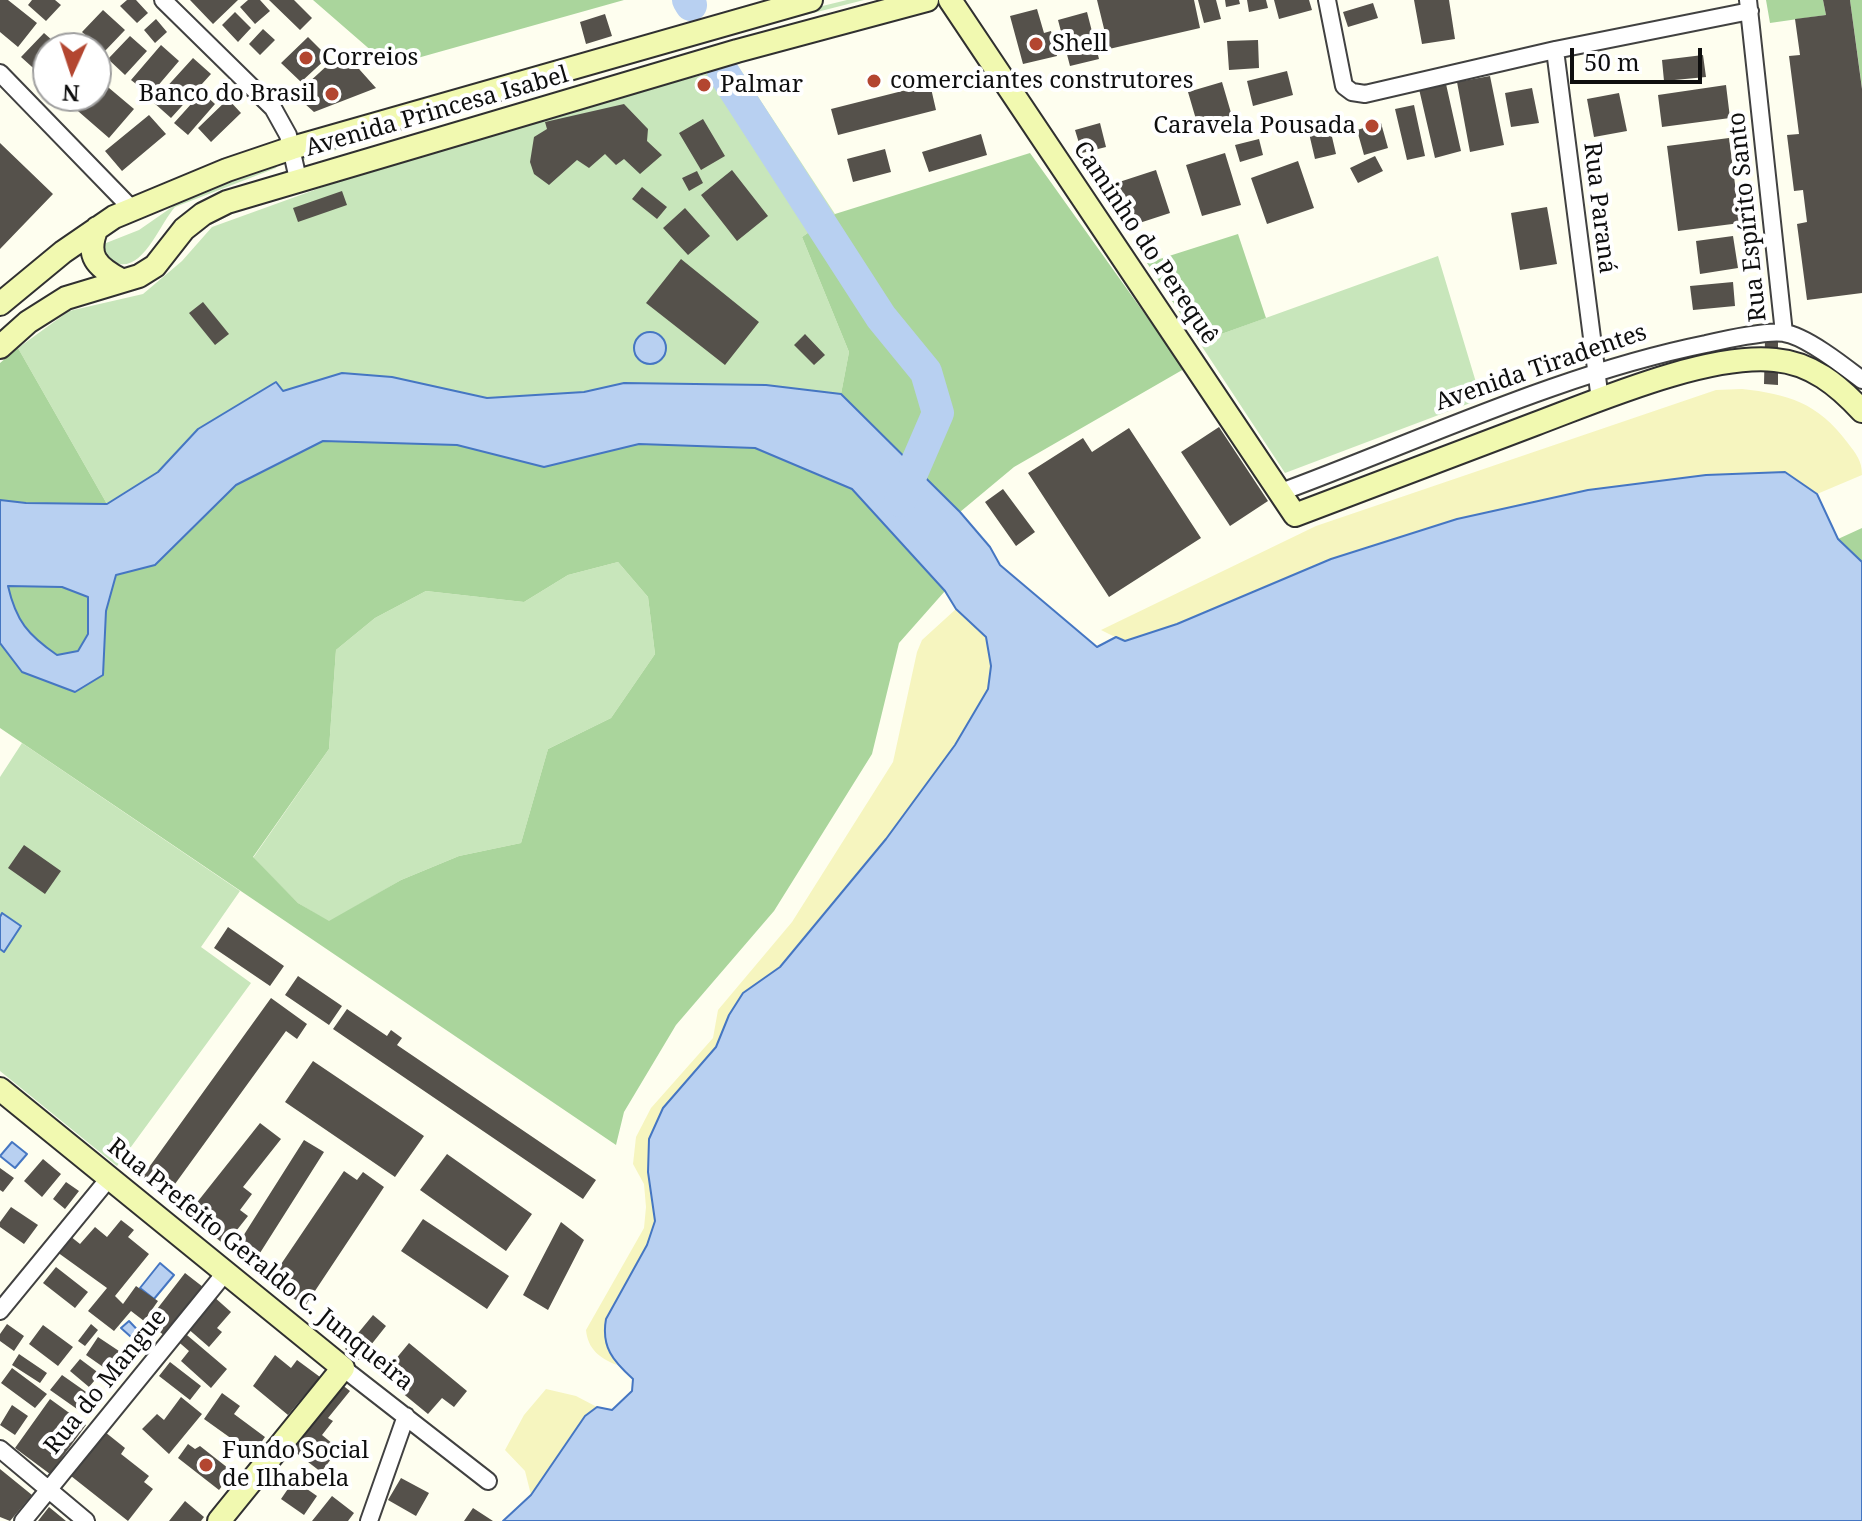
<!DOCTYPE html>
<meta charset="utf-8">
<style>
body{margin:0}
#map{position:relative;width:1862px;height:1521px;overflow:hidden;background:#fefeef;font-family:"Noto Serif",serif}
canvas{display:block}
.north{position:absolute;left:32px;top:32px;width:80px;height:80px;box-sizing:border-box;background:#fff;border:2px solid #9f9f9f;border-radius:50%;rotate:183deg;font-size:22px;font-weight:700;line-height:32px;text-align:center;color:#0e0e0e}
.north::after{content:'';display:block;margin:auto;width:28px;height:36px;background:#b34630;clip-path:polygon(50% 0,100% 100%,50% 72%,0 100%)}
.scale{position:absolute;left:1570px;top:48px;width:132px;height:36px;box-sizing:border-box;border:4px solid #0e0e0e;border-top:0;padding-left:10px;font-size:24px;line-height:28px;white-space:nowrap;color:#0e0e0e;-webkit-text-stroke:6px #fff;paint-order:stroke}
</style>
<div id="map">
<canvas width="1862" height="1521"></canvas>
<div class="north">N</div>
<div class="scale">50 m</div>
</div>
<script>
const context = document.querySelector('canvas').getContext('2d');
context.lineJoin = 'round';
function paint(path, color) { context.fillStyle = color; context.fill(path, 'evenodd'); }
function strokePath(path, color, width, dash) { context.strokeStyle = color; context.lineWidth = width; context.lineCap = dash ? 'butt' : 'round'; context.setLineDash(dash || []); context.stroke(path); }
function label(font, color, halo, rows, align = 'center') {
  context.font = font + ' "Noto Serif",serif'; context.lineWidth = 8; context.setLineDash([]); context.textBaseline = 'middle'; context.strokeStyle = halo; context.fillStyle = color; for (const [text, x, y, turn = 0] of rows) {
    context.save(); context.translate(x, y); context.rotate((+turn || 0) * Math.PI / 180); context.textAlign = isNaN(turn) ? turn : align; if (halo) context.strokeText(text, 0, 0); context.fillText(text, 0, 0); context.restore();
  }
}
paint(new Path2D(`
 M847,0h17l-188,48 -373,112v-5l503,-145z
 M738,66l97,148 -33,23 47,115 -8,42 -75,-9 -142,-2 -40,9 -97,6 -95,-21 -50,-4 -60,18 -84,38 -40,43 -51,32 -89,-156 51,-37 74,-17 39,-33 30,-34 155,-56 177,-56z
 M279,162l-3,6 -101,39c-16,18 -32,66 -60,56 -9,-3 -13,-8 -14,-18l38,-15 49,-34z
 M1438,256l43,143 -196,74 -86,-131z
 M618,562l30,35 7,57 -44,64 -63,31 -27,94 -62,13 -58,24 -72,42 -31,-19 -45,-45 76,-109 7,-99 39,-32 51,-27 98,11 44,-27z
 M22,743l218,148 -39,56 50,36 -134,183 -117,-95v-294z`), '#c8e6bb');
paint(new Path2D(`
 M313,0h311l-235,66z
 M1766,0h57l3,15 -56,8z
 M1850,0h12v88z
 M1030,153l154,216 -170,98 -54,45 -119,-118 8,-42 -47,-115 33,-23z
 M1238,234l28,84 -67,24 -52,-79z
 M18,348l89,156 -81,-1 -26,-3v-137z
 M323,441l134,4 87,22 95,-23 116,4 97,41 93,102 -46,52 -27,111 -98,157 -98,114 -52,87 -8,33 -616,-417v-85l22,29 53,20 27,-16 4,-65 10,-36 39,-10 81,-80zM618,562l30,35 7,57 -44,64 -63,31 -27,94 -62,13 -58,24 -72,41 -31,-18 -45,-46 76,-108 7,-99 39,-32 51,-27 98,11 44,-27z
 M1862,528v34l-24,-23z
 M7,585l55,2 26,10v37l-10,17 -21,5c-31,-23 -40,-33 -50,-71z`), '#aad59c');
paint(new Path2D(`
 M1742,389c46,5 76,14 105,53 9,12 15,18 15,33l-45,19 -32,-22 -197,18 -131,29 -126,40 -154,65 -52,18 -24,-12 215,-104 400,-136z
 M956,609l30,28 5,29 -3,23 -33,56 -69,94 -107,128 -36,26 -14,22 -13,32 -53,61 -14,32 -1,32 7,49 -8,24 -41,74c-3,18 0,30 11,46 -18,-7 -29,-16 -31,-35l58,-102 2,-21 -2,-23 -11,-20 3,-27 15,-29 62,-70 5,-28 74,-88 101,-160 24,-110 5,-12z
 M546,1389l30,7 21,11 -26,28 -40,60 -6,-24 -20,-21 19,-35z`), '#f6f5bf');
const water = new Path2D(`
 M634 348a16 16 0 1 1 32 0a16 16 0 1 1-32 0Z
 M342,373l50,4 95,21 97,-6 40,-9 142,2 75,9 119,118 30,35 10,18 97,82 19,-10 9,4 52,-17 154,-65 126,-40 131,-29 118,-15 79,-3 32,22 21,45 24,23v959h-1359l28,-26 54,-79 12,-9 15,3 20,-19 1,-12c-20,-18 -32,-32 -27,-60l41,-74 8,-24 -7,-49 1,-33 14,-31 53,-61 13,-32 14,-22 37,-26 106,-128 69,-94 33,-56 3,-23 -5,-29 -30,-28 -11,-18 -93,-102 -97,-41 -116,-4 -95,23 -87,-22 -134,-4 -87,44 -81,80 -39,10 -10,36 -3,64 -28,17 -53,-20 -22,-29v-143l26,3 81,1 51,-32 40,-43 78,-47 7,9zM8,586l54,1 26,10v37l-10,17 -21,4c-29,-20 -41,-34 -49,-69z
 M2,913l19,13 -17,26 -4,-3v-32z
 M12,1142l15,12 -12,14 -15,-12z
 M160,1263l14,12 -20,24 -14,-11z
 M129,1321l20,21 -5,4 -4,-1 -19,-17z`);
paint(water, '#b8d0f1');
strokePath(water, '#4576c2', 2);
strokePath(new Path2D(`
 M688,0l3,5
 M723,72l158,245 45,55 12,41 -38,88`), '#b8d0f1', 32);
paint(new Path2D(`
 M0,0h8l29,23 -19,24 -18,-15z
 M32,0h23l6,5 -15,16 -18,-16z
 M127,0h9l12,13 -11,10 -17,-17z
 M190,0h48l-25,24z
 M248,0h12l10,11 -15,13 -15,-17z
 M269,0h25l18,18 -12,12z
 M1097,0h97l6,28 -91,21z
 M1198,0h18l5,19 -17,4z
 M1225,0h14l1,4 -14,3z
 M1247,0h19l2,8 -19,4z
 M1274,0h35l3,10 -33,9z
 M1414,0h35l6,39 -33,5z
 M1823,0h27l12,89v204l-55,7 -10,-76 10,-2 -4,-32 -9,1 -7,-56 12,-1 -10,-78 11,-1 -5,-36 31,-4z
 M1373,3l5,15 -30,9 -5,-15z
 M1037,9l7,24 7,-2 6,25 -34,8 -13,-48z
 M103,10l22,20 -21,22 -22,-20z
 M235,12l16,16 -13,14 -16,-17z
 M1087,12l12,47 -29,7 -12,-46z
 M605,14l7,22 -26,8 -6,-22z
 M156,19l11,13 -12,11 -11,-13z
 M263,29l12,11 -15,15 -11,-11z
 M44,33l17,15h-13v19l-7,8 -20,-18z
 M130,36l17,15 -22,24 -17,-16z
 M308,37l20,20 -27,25 -20,-19z
 M1258,40l1,28 -30,2 -2,-29z
 M161,45l18,16 -29,34 -19,-15z
 M343,51l33,37 -62,24 -19,-17z
 M1703,55l3,22 -42,4 -2,-21z
 M193,58l18,16 -40,44 -18,-16z
 M1287,71l6,24 -40,11 -6,-25z
 M1490,76l14,69 -34,7 -13,-70z
 M96,77l38,32 -25,29 -38,-33 7,-9h18z
 M1222,82l12,41 -34,10 -12,-41z
 M930,84l6,26 -98,25 -7,-26z
 M1446,84l15,67 -26,7 -16,-69z
 M1726,85l4,33 -68,9 -4,-32z
 M1532,88l7,35 -28,4 -6,-34z
 M202,92l13,12 -27,31 -14,-12z
 M1619,93l8,38 -33,6 -7,-38z
 M228,99l13,14 -30,29 -13,-14z
 M624,104l24,25 -1,12 15,14 -22,19 -16,-15 -8,6 -11,-11 -16,14 -12,-8 -28,25 -15,-11 -4,-12 4,-25 13,-8 -2,-7z
 M1414,105l11,51 -18,4 -12,-51z
 M149,115l17,19 -44,37 -17,-20z
 M703,119l22,37 -24,14 -22,-37z
 M1100,123l6,24 -24,6 -7,-23z
 M1381,123l7,25 -24,7 -7,-25z
 M1329,124l7,30 -21,5 -7,-30z
 M981,134l6,21 -58,17 -7,-20z
 M1729,138l11,85 -62,8 -11,-85z
 M1259,139l4,16 -23,7 -5,-17z
 M0,143l53,51 -53,55z
 M885,149l6,23 -38,10 -6,-23z
 M1225,153l16,52 -39,11 -16,-51z
 M1375,156l8,15 -25,12 -8,-15z
 M1298,161l16,47 -47,16 -16,-46z
 M732,170l36,46 -31,25 -36,-46z
 M1156,170l14,43 -46,15 -14,-43z
 M697,171l6,12 -14,8 -7,-13z
 M642,187l25,20 -10,12 -25,-20z
 M342,191l5,14 -49,17 -5,-14z
 M1547,207l10,57 -37,6 -9,-57z
 M685,208l25,28 -22,19 -25,-27z
 M1733,236l5,32 -38,6 -4,-33z
 M681,259l78,63 -34,43 -79,-62z
 M1733,282l2,24 -42,4 -3,-24z
 M203,302l26,32 -14,11 -26,-32z
 M805,334l20,21 -11,10 -20,-20z
 M1765,339l13,1v45l-14,-1z
 M1219,427l49,74 -38,25 -49,-74z
 M1129,428l72,110 -92,59 -81,-124 55,-35 9,14z
 M1003,489l32,43 -19,14 -31,-44z
 M24,845l37,26 -16,23 -37,-26z
 M228,927l56,39 -14,20 -56,-38z
 M298,976l44,30 -13,19 -44,-30z
 M271,998l36,26 -10,15 -11,-8 -119,164 -25,-18z
 M347,1009l40,27 4,-6 11,8 -5,7 199,135 -13,19 -250,-170z
 M313,1061l111,75 -29,41 -110,-75z
 M260,1123l21,16 -38,48 9,7 -12,16 8,6 -23,29 -38,-30z
 M304,1140l20,12 -71,112 -20,-12z
 M447,1154l85,60 -26,37 -86,-61z
 M43,1159l18,15 -19,23 -18,-16z
 M0,1168l14,10 -11,14 -3,-2z
 M344,1171l13,9 6,-8 21,15 -79,119 -36,-24z
 M66,1182l13,9 -14,18 -12,-10z
 M11,1207l27,18 -14,19 -24,-17v-5z
 M423,1219l86,57 -22,33 -86,-58z
 M121,1220l13,10 -6,7 21,17 -34,42 8,8 13,-18 22,15 -14,20 -13,-10 -17,20 -26,-20 19,-23 -50,-36 13,-16 10,8 15,-17 12,10z
 M561,1222l23,18 -36,70 -25,-15z
 M56,1267l32,25 -13,16 -32,-25z
 M185,1273l18,14 -38,49 -18,-14z
 M213,1296l18,16 -14,16 5,4 -13,15 -23,-20z
 M373,1315l13,11 -27,34 -14,-11z
 M7,1324l17,12 -10,15 -14,-10v-7z
 M91,1324l7,6 -13,16 -7,-5z
 M43,1325l30,22 -15,19 -29,-22z
 M181,1330l46,39 -16,19 -30,-27 8,-10 -15,-13z
 M98,1337l21,14 -13,18 -20,-14z
 M409,1343l58,48 -13,16 -12,-9 -14,16 -33,-27 8,-10 -13,-11z
 M19,1354l28,19 -7,10 -28,-18z
 M275,1355l16,13 6,-8 23,17 -32,38 -35,-29z
 M80,1359l20,15 -11,13 -19,-16z
 M170,1362l31,24 -11,14 -31,-24z
 M12,1368l35,26 -12,14 -34,-25z
 M62,1375l27,19 -12,15 -27,-19z
 M341,1384l9,7 -22,27 5,3 -11,14 17,14 -18,23 -31,-24z
 M222,1393l18,13 -6,8 31,23 -12,17 -49,-35z
 M181,1397l21,17 -33,40 -27,-25 15,-15 7,6z
 M50,1399l36,26 -36,49 -35,-26z
 M12,1405l16,11 -13,19 -15,-10z
 M105,1432l20,16 -4,6 28,22 -5,6 9,7 -25,32 -57,-45z
 M188,1444l7,5 5,-3 33,26 -14,18 -41,-32z
 M0,1469l32,26 -22,26 -10,-4z
 M401,1478l28,15 -13,23 -28,-16z
 M294,1480l23,16 -13,19 -23,-16z
 M332,1496l22,17 -6,8h-36z
 M185,1501l19,16 -3,4h-32z
 M49,1507l17,14h-28z
 M473,1508l20,13h-29z`), '#55514b');
const street = new Path2D(`
 M163,0l110,108 15,27 10,44
 M1327,0l17,86 8,6 13,2 190,-44 195,-39
 M1748,0l36,333
 M1555,50l45,350
 M0,73l132,136
 M1281,492c138,-51 281,-119 425,-148 17,-4 63,-14 78,-11 22,3 60,33 78,47
 M0,1311l110,-134
 M343,1368l145,113
 M0,1449l86,72
 M23,1521l202,-248
 M369,1521l37,-105`);
const secondary = new Path2D(`
 M950,0l345,515c80,-30 160,-60 240,-91 64,-24 173,-71 240,-64 36,3 63,25 87,51
 M97,228c-12,28 0,39 24,52
 M0,304l63,-52 51,-35 113,-47 65,-22 519,-148
 M0,347l28,-25 38,-24 73,-22 16,-10 29,-37 19,-15 24,-12 510,-151 190,-51
 M0,1089l343,279 -124,153`);
strokePath(street, '#414141', 20);
strokePath(secondary, '#303030', 26);
strokePath(street, '#fff', 16);
strokePath(secondary, '#f1f9b0', 22);
for (const [x, y, r, color] of [
 [1036,44,8,"#b34630"],
 [306,58,8,"#b34630"],
 [874,81,8,"#b34630"],
 [704,85,8,"#b34630"],
 [332,94,8,"#b34630"],
 [1372,126,8,"#b34630"],
 [206,1465,8,"#b34630"]
]) { const dot = new Path2D(); dot.arc(x, y, r, 0, 2 * Math.PI); context.fillStyle = color; context.fill(dot); strokePath(dot, '#fff', 3); }
label('24px', '#0e0e0e', '#fff', [
 ["Shell",1052,44],
 ["Correios",322,58],
 ["comerciantes construtores",890,81],
 ["Palmar",720,85],
 ["Banco do Brasil",316,94,"right"],
 ["Caravela Pousada",1356,126,"right"],
 ["Fundo Social",222,1451],
 ["de Ilhabela",222,1479]
], 'left');
label('24px', '#0e0e0e', '#fff', [
 ["Avenida Princesa Isabel",437,112,-16],
 ["Rua Paraná",1599,208,83],
 ["Rua Espírito Santo",1748,217,-96],
 ["Caminho do Perequê",1145,243,56],
 ["Avenida Tiradentes",1541,368,-19],
 ["Rua Prefeito Geraldo C. Junqueira",260,1265,39],
 ["Rua do Mangue",106,1382,-51]
]);
</script>
